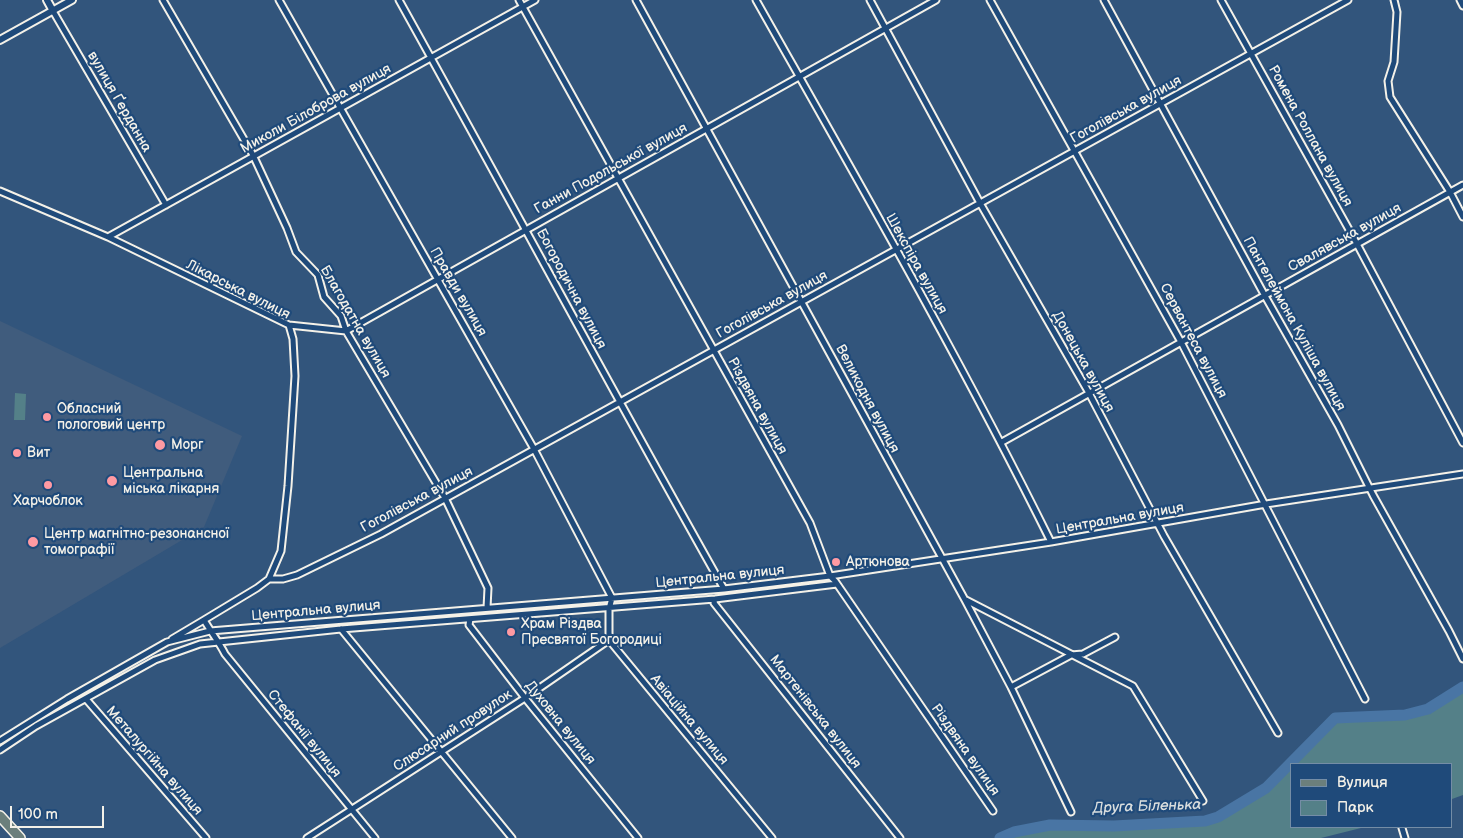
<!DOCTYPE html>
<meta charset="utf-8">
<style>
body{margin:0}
#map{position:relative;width:1463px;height:838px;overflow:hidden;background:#32557c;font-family:"Balsamiq Sans",sans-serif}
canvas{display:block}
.legend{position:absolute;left:1290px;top:763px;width:162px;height:65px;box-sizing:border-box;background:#1f4a7a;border:1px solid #748da6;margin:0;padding:6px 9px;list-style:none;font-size:15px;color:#f4f1e8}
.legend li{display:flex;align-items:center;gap:10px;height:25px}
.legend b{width:25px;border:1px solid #748da6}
.scale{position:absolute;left:10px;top:806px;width:94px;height:22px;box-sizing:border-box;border:2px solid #f4f1e8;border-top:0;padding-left:6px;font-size:15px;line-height:18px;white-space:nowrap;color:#f4f1e8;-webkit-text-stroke:4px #1f4a7a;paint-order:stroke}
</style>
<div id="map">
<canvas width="1463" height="838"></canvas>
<ul class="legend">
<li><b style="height:6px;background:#6b7f7c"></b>Вулиця</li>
<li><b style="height:14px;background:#548088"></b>Парк</li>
</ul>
<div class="scale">100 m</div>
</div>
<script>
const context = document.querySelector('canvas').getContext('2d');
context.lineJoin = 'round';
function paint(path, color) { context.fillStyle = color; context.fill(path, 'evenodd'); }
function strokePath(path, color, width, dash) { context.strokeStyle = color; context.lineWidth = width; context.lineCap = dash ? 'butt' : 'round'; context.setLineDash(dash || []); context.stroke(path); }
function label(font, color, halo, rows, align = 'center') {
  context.font = font + ' "Balsamiq Sans",sans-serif'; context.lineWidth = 4.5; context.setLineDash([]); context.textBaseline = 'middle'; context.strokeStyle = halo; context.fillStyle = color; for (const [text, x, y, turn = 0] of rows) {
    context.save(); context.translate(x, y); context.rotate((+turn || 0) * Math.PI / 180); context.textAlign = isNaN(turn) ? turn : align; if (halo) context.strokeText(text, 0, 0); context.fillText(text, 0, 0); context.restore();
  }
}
paint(new Path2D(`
 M0,321l242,115 -38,91 -204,121z`), '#405c7d');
paint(new Path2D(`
 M15,393l11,1 -1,26h-11z
 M1463,687v108l-11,4v-35h-160v63h73l-44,11h-321l14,-6 36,-7 64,1 91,-5 13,-4 48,-29 69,-70 70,-3 23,-6z`), '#548088');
strokePath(new Path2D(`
 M1000,838l14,-6 36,-7 64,1 91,-5 13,-4 48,-29 69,-70 70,-3 23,-6 35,-22`), '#4975a4', 11);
const minor = new Path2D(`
 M163,0l90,155 34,73 9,24 22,23 6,22 17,19 5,15 99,167 43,90 -1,20
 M279,0l255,449 78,149
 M399,0c109,196 215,394 325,589
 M519,0l291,523 20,53 5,5 158,230
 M636,0l329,600 46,87 60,125
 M756,0c101,179 204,358 295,542
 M870,0l110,203 109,190 75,143 114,197
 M990,0l191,342 184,357
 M1104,0l161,296 73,129 35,70 76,136 14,28
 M1221,0l136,244 106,199
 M1394,0l3,12 -3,50 -6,19 2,16 60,95 13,25
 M1460,0l3,6
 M53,11l113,194
 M0,191l108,46 181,88 57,6 590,-331
 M108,237l427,-237
 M1002,442l461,-257
 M269,579l12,-28 7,-65 7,-110 -2,-37 -4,-14
 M612,598l-3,11v31l163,198
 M715,599l-1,4 186,235
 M966,600l167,86 70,115
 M470,619l-1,6 56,73 113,140
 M341,629l171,209
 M172,639l32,-19
 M1011,687l60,-32 12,-1 32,-17
 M86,699l120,139
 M0,741l67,-42 100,-57 43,-11 514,-42 106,-13 221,-34 215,-38 197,-30
 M0,750l36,-24 119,-66 45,-16 141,-15 374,-30 122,-15
 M1402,828l3,10
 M307,838l218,-140 84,-58
 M375,838l-150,-184c-6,-12 -14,-22 -21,-34l53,-32 12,-9h14l14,-4 84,-41 967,-534`);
const tertiary = new Path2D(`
 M47,0l6,11
 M0,40l72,-40`);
const primary = new Path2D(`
 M0,816l20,22`);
strokePath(minor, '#f4f1e8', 9);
strokePath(tertiary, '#f4f1e8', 10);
strokePath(primary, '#f4f1e8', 12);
strokePath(minor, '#1f4a7a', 5);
strokePath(tertiary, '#1f4a7a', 6);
strokePath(primary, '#6b7f7c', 9);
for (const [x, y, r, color] of [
 [47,417,5,"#ff9aa2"],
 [160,445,6,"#ff9aa2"],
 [17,453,5,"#ff9aa2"],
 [112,481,6,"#ff9aa2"],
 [48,485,5,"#ff9aa2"],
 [33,542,6,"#ff9aa2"],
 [836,562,5,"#ff9aa2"],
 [511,632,5,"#ff9aa2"]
]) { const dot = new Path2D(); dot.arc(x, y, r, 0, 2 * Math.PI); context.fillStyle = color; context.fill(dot); strokePath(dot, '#1f4a7a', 2); }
label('14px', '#f4f1e8', '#1f4a7a', [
 ["вулиця Ґерданна",119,102,60],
 ["Миколи Білоброва вулиця",316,109,-29],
 ["Гоголівська вулиця",1126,110,-29],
 ["Ромена Роллана вулиця",1310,136,61],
 ["Ганни Подольської вулиця",611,169,-29],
 ["Свалявська вулиця",1345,238,-29],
 ["Шекспіра вулиця",916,264,61],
 ["Богородична вулиця",571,289,62],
 ["Лікарська вулиця",238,290,27],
 ["Правди вулиця",458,292,60],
 ["Гоголівська вулиця",772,305,-29],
 ["Благодатна вулиця",355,322,60],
 ["Пантелеймона Куліша вулиця",1294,324,61],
 ["Сервантеса вулиця",1193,341,62],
 ["Донецька вулиця",1083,362,61],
 ["Великодня вулиця",867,399,62],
 ["Різдвяна вулиця",757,406,61],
 ["Гоголівська вулиця",417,500,-28],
 ["Центральна вулиця",1120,519,-10],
 ["Центральна вулиця",720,577,-6],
 ["Центральна вулиця",316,611,-5],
 ["Мартенівська вулиця",815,712,52],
 ["Авіаційна вулиця",689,720,50],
 ["Духовна вулиця",560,723,51],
 ["Слюсарний провулок",453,731,-33],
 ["Стефанії вулиця",304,734,51],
 ["Різдвяна вулиця",965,750,55],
 ["Металургійна вулиця",154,761,49]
]);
label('14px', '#f4f1e8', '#1f4a7a', [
 ["Обласний",57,409],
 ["пологовий центр",57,425],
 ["Морг",171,445],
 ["Вит",27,453],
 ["Центральна",123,473],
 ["міська лікарня",123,489],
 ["Харчоблок",48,501,"center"],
 ["Центр магнітно-резонансної",44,534],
 ["томографії",44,550],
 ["Артюнова",846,562],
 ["Храм Різдва",521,624],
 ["Пресвятої Богородиці",521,640]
], 'left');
label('italic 15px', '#dadede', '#1f4a7a', [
 ["Друга Біленька",1147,807,-2]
]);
</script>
